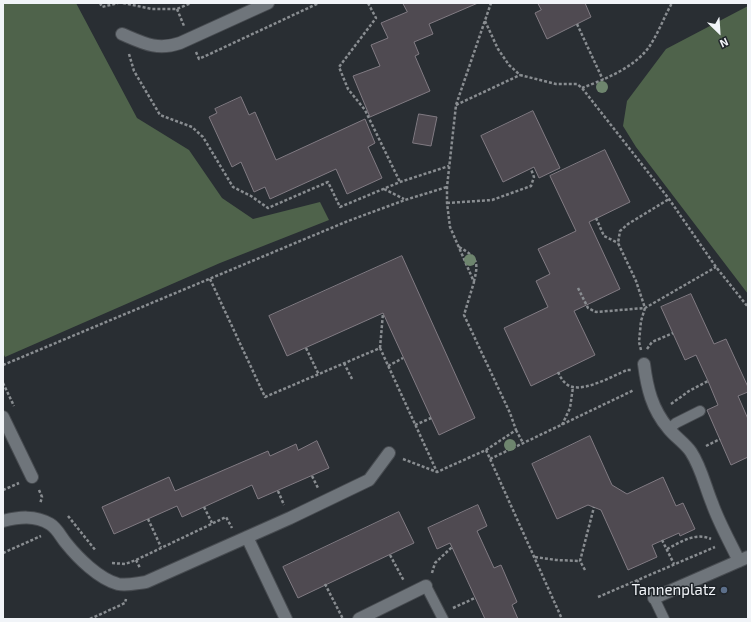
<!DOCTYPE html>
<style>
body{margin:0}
#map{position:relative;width:751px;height:622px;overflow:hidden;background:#292e33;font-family:"Exo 2",sans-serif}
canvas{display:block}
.frame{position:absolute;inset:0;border:4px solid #f1f4f8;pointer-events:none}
.north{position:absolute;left:699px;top:12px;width:40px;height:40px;-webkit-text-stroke:3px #1f2429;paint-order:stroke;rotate:155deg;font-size:11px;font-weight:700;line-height:16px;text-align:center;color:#f1f4f8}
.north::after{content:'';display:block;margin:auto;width:14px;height:18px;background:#f1f4f8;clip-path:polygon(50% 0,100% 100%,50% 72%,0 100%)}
</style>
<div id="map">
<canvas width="751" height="622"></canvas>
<div class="frame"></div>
<div class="north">N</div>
</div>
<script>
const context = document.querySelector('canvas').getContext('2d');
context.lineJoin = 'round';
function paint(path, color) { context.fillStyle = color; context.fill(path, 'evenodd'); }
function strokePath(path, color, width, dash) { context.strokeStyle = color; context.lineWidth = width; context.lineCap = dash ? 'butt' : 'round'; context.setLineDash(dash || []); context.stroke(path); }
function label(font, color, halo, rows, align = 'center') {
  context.font = font + ' "Exo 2",sans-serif'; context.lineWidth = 3; context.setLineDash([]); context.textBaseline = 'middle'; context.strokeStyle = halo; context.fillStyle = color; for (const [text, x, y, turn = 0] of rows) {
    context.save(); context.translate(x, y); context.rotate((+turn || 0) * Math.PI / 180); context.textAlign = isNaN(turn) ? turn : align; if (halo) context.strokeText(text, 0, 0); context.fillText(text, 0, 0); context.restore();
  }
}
paint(new Path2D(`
 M3,3h73l61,115 52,32 33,48 31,21 67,-17 9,18 -109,43 -215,94 -2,-4z
 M748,6v288l-112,-147 -13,-21 4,-25 39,-52z`), '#4f634b');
const building = new Path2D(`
 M403,3h75l-49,21 4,10 -19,8 5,12 -4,2 15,35 -60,26 -17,-41 27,-10 -9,-21 17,-7 -7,-15 26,-11z
 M538,3h47l6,14 -44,22 -12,-26 6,-3z
 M241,97l8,18 6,-3 21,48 89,-41 10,24 -7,4 14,31 -35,16 -11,-25 -66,30 -5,-12 -11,5 -13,-30 -9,5 -23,-50 8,-4 -2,-4z
 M533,111l27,57 -21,10 -5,-11 -31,15 -22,-46z
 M419,114l18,3 -6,29 -18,-3z
 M605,150l25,52 -41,20 31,67 -46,22 21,44 -64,31 -27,-58 44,-21 -12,-26 14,-7 -12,-25 38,-18 -26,-55z
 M402,256l73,162 -36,17 -56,-122 -96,43 -18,-40z
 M691,294l23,50 12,-5 22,48v5l-10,4 10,23v38l-17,8 -24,-55 11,-5 -10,-24 -12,-26 -11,5 -24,-53z
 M590,436l22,49 15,9 36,-17 13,29 7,-3 12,26 -15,7 -1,-3 -27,12 5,12 -29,13 -27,-60 -13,-5 -31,14 -25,-55z
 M317,441l12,27 -71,31 -6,-14 -70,32 -5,-11 -63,28 -12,-27 67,-30 6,14 93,-40 2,5 26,-12 2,6z
 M478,505l9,21 -10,5 17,37 7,-3 16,37 -5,3 6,14h-33l-35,-76 -13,6 -9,-21z
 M399,512l15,31 -116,55 -15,-31z`);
paint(building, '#4f4a51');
strokePath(building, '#817b83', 1);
const service = new Path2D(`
 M669,429l7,-6 24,-12
 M426,586l17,33
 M654,598l10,21`);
const pedestrian = new Path2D(`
 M3,417l29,60`);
const minor = new Path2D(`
 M122,34c21,9 35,17 58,9l88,-40
 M644,364c3,24 8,45 24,64 7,9 17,15 23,24 10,15 14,34 21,51 7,20 18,39 27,58
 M3,521c16,-4 32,-6 47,3 7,4 11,13 16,19 12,15 33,36 52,41 9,2 19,-1 28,-2l144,-64 79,-38 20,-27
 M247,537l39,82
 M654,598l94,-41
 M359,619l67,-33`);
strokePath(service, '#474b50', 12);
strokePath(pedestrian, '#474b50', 14);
strokePath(minor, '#474b50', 14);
strokePath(new Path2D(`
 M100,3l2,4 16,-4
 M123,3l29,6h25l14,-6
 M368,3l8,15 -37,49 9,22 17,21 35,72
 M177,9l7,17
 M485,21l13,28 11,16 11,10 36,9h21l5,4 87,111 47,68 32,40
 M577,24l26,56
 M196,52l3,7 120,-56
 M129,54l5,17 26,44 32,12 11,10 30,50 18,9 17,12 60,-26 12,25 60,-25 49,-16
 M582,88c23,-9 52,-20 67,-41 9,-13 15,-30 23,-44
 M456,105l64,-30
 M384,189l20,10
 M447,203l45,-3 39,-14 3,-9 -3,-8
 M596,218l8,18 14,7
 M459,247c18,10 20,15 15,34
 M210,279l55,118 115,-49 57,124
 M578,288l10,20 8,4 49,-4 71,-41
 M306,348l13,27
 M380,348l3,-35
 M647,349l5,-7 21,-9
 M641,350l-2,-8 2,-21 4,-13 -9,-27 -18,-38 2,-12 8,-7 41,-25
 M344,363l8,16
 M3,365l345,-144 57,-21 42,-13
 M388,366l15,-8
 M558,372c3,7 8,14 15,15 15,3 40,-11 54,-17h4
 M3,383l11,23
 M671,404l18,-13 19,-10
 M415,425l16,-7
 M562,425l8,-17 3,-21
 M516,430l7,13
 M706,446l14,-7
 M486,450l76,169
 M403,459l34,13 49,-22 30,-20 -6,-17 -46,-98 10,-33 -24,-55 -3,-24v-16l9,-82 35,-102
 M490,459l144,-69
 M312,476l6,12
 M3,490l16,-7
 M39,490l3,7 -2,7
 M278,491l6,14
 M204,507l8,16
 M68,516l28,35
 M148,519l13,28
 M662,540l12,24
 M667,549c14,-7 28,-17 44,-10
 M3,553l38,-17
 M390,555l14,26
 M535,557l21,3 24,1
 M136,560l4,8
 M112,563l13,1 11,-4 90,-43 6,11
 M585,570l-5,-9 14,-54
 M432,573l3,-10 17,-16
 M637,580l5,10
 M325,584l18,35
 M598,597l117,-50
 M453,608l22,-10
 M90,619l35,-16 1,-4`), '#898d91', 2.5, [3, 2]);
strokePath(service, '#6f757b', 10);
strokePath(pedestrian, '#6f757b', 12);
strokePath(minor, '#6f757b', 12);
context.fillStyle = '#6e856e';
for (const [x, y] of [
 [602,87],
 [470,260],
 [510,445]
]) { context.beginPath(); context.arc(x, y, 6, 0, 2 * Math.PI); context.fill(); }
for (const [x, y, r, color] of [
 [724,590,4,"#5c6f8a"]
]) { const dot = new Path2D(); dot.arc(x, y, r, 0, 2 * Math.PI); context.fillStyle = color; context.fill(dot); strokePath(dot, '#1f2429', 1.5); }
label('15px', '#f1f4f8', '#1f2429', [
 ["Tannenplatz",716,590]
], 'right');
</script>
